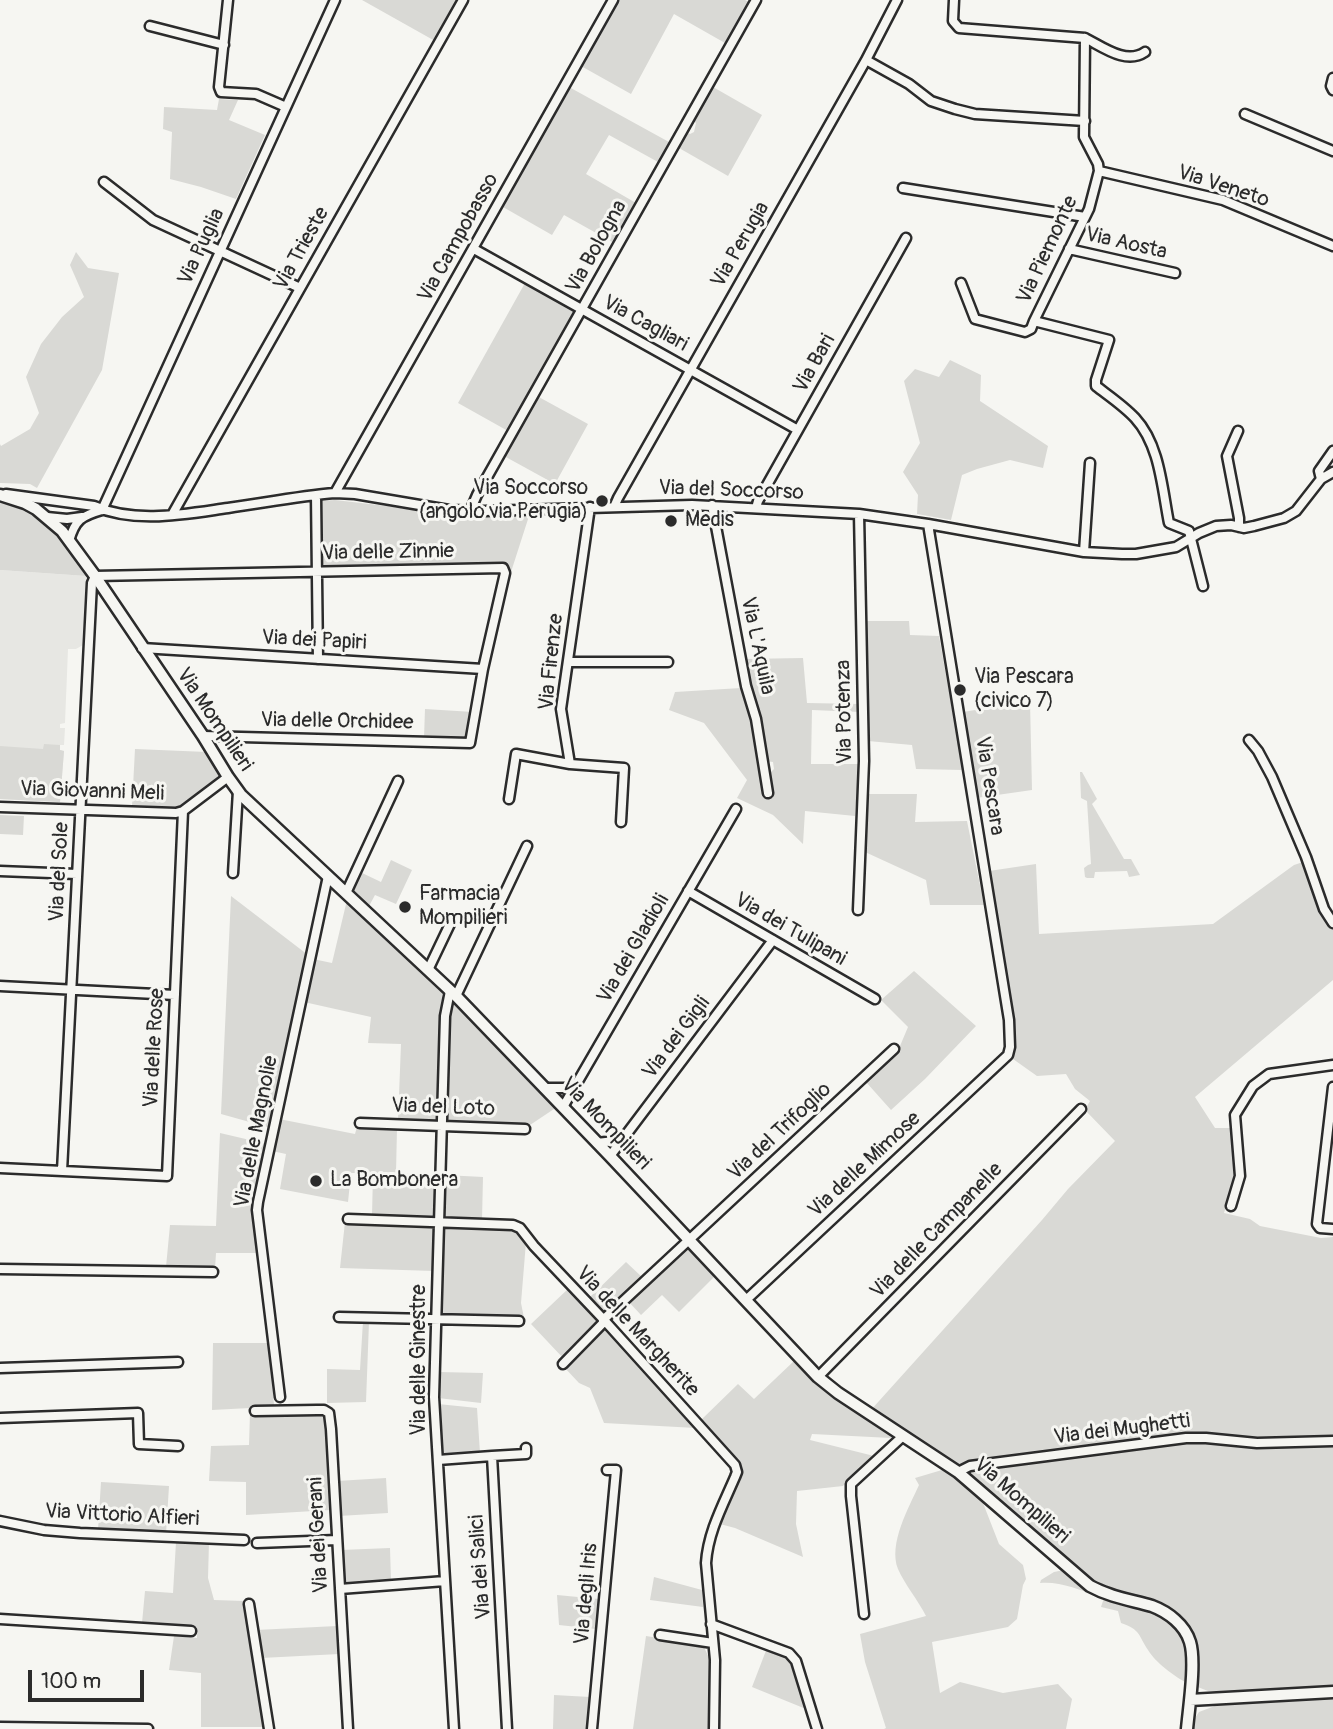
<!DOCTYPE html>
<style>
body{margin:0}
#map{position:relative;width:1333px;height:1729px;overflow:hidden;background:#f6f6f2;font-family:Pangolin,sans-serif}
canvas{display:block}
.scale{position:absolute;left:28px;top:1670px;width:116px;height:32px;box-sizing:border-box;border:4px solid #2b2b2b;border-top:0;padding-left:9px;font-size:21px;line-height:24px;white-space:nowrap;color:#2b2b2b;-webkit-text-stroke:5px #f6f6f2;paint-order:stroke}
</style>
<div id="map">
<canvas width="1333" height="1729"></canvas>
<div class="scale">100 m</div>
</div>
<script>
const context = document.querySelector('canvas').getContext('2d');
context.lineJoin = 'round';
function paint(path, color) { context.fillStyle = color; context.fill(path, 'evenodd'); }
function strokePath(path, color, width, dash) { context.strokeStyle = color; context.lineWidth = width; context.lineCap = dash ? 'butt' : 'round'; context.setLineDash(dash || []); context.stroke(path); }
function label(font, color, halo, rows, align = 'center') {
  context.font = font + ' Pangolin,sans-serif'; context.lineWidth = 6; context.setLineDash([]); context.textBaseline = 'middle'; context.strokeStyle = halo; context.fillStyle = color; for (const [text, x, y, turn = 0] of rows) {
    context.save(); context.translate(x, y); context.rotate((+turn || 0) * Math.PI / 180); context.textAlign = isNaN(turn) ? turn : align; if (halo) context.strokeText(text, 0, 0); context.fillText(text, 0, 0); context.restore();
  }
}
paint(new Path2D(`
 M0,570l86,6 -3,69 -7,4h-8l-3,74 -5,1v4h5l-1,17h-4v5l4,1 -4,51 -60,-3z`), '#e7e7e3');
paint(new Path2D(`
 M362,0h95l-22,41z
 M618,0h127l4,2 -24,41 -51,-29 -43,80 -50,-28z
 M569,87l100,55 -11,20 -49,-27 -23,39 50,29 -22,40 -50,-28 -12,20 -49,-28z
 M713,87l49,28 -34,61 -49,-28 9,-15 2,1 4,-2 2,-9 -2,-2z
 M219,99l19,1 -9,20 36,15 -29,64 -35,-12 -31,-8 2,-47 -9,-3 1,-22 53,3z
 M76,252l12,16 31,5 -17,97 -65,118 -7,-4 -30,-1v-39l1,2 29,-17 9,-16 -13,-36 15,-33 21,-27 22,-20 -14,-32z
 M525,283l50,28 -67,120 -50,-28z
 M950,360l31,15 -1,26 68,45 -5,22 -33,-8 -33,9 -15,6 -11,45 -34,-6 1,-19 -15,-23 17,-29 -16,-62 11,-12 24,8z
 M537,396l51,28 -33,60 -51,-28z
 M335,500l52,6 72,11 70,-1 -18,56 -3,-8 -182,3 -6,-6v-60z
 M0,501c34,12 55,27 76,56 4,6 9,12 10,19l-86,-6z
 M866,621h43l1,14 29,1 24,134 -47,-1 -4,-24 -44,-4z
 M803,658l4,45 53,1v8l-48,-2 -1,54h48l-4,52 -50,-5 -2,33 -30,-29 -36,-17 10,-18 -43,-57 -35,-13 6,-18 66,-4c14,15 20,87 24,110h8l-4,-24 5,-5 -1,-7 -8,-1 -8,-53 -12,-49z
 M1030,701l2,89 -56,8 -13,-86z
 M425,709l48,3 -4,25 -4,2 -41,-1z
 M44,744l16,1v5l4,1 -4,51 -60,-3v-53l43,3z
 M135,749l72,3 14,20c-12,16 -28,32 -47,37l-42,-3z
 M1080,772h2l15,27 -5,5 32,55h7l9,16 -11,2 -2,-6 -32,1 -1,6h-7l-2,-1 -1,-9 4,-3 3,-1 -4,-63 -6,-3z
 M868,794h49l-2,28 52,-1 17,84h-54l-4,-25 -61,-28z
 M0,815l24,1 -1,19 -23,-1z
 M391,860l21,10 -16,34 -21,-9 -7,13 -18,-16 10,-20 21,10z
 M1306,861l19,57 8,9v53l-138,117 20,31h15l7,42 -13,43 26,6 10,7 61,12 12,-1v200l-83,3 -43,-6h-28l-227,31 -82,-54 172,-191 26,-31 47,-48 -30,-31 5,-9 -15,-12 -9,-15 -29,2 -24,-17 1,-2 -1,-42 -24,-144 47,-7 3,70 174,-10 81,-59z
 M231,896l77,59 -37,173 -50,-14z
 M347,900l94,88 1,4 -3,127 -1,3 -4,1 -36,-2 3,-77 -33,-1 3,-26 -67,-15 9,-43 19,4z
 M914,971l62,55 -51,53 -34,31 -25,-28 34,-36 8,-19 -27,-27z
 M454,1002l4,2 99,103 -30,20 -82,-5 4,-108z
 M279,1119l76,15 2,-7 40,1 -1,45 40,2 -1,43 -63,-2 1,-43h-22l-3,29 -68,-13 6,-35 -14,-3z
 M220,1133l47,11 -14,67 5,42h-42l-1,16 -49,-2 4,-42 46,1z
 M444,1175l39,2 -1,43 -40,-1z
 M345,1222l90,3 -1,46 -94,-3z
 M443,1225l71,3 7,5 5,9 -5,61 3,15 -85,-1z
 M688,1247l26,30 -35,35 -17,-17 -21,20 -13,-14z
 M626,1262l17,16 -39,36 -15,-16z
 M569,1288l32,34 -37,37 -33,-35z
 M363,1321l6,1 -3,80 -39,1v-34l33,1z
 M603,1328l93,100 -92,-5 -14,-35 -11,-5 -15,-16z
 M213,1343h56l5,62 -24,3 -38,2z
 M794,1361c31,30 60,49 95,72l2,5 -79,-4 -2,6 64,16 -28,26 -3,4 -46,5 -1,33 7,33 -68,-29 -15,-4 22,-50 -2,-13 -39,-41 37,-36 16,15z
 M439,1372l44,1 -2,30 -43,-5z
 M438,1404l39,4 3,45 -39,4z
 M310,1412l8,1 2,3 6,-1 5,95 -85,5v-33l-37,-1 2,-35 38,-1 1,-32z
 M1209,1441l124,3v242l-102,6 -23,-1 -13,-5 -10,-62 -83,-35 -23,-16 -45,-43 -68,-58 5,-3 217,-27z
 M942,1470l12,5 29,28 16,41 24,21 3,14 -3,6 -6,34 -9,8 -76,15 8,51 20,-11 43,11 55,-9 14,15 -6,30h-182l2,-1 -21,-66 -5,-28 66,-18c-8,-16 -21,-31 -28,-47 -10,-25 11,-62 21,-84l-4,-7z
 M386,1478l2,35 -49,3 -2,-35z
 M101,1482l68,4 -3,48 -68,-4z
 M178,1540l31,2 -1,36 6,22 30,1 19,126h-62v-54l-32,-3 5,-34 23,2v-11l-55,-4 3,-32 28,2 3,-51z
 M390,1548l1,33 -48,4 -2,-35z
 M1064,1570l34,26c-18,-6 -39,-15 -58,-13l1,-3 13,-8z
 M654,1577l48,13 1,17 -53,-7z
 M557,1595l42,4 -3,30 -37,-4z
 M1104,1598c28,7 81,15 84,51 1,11 0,23 -1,34 -12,-6 -32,-21 -39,-33 -10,-15 -7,-20 -27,-27l-3,-12 -17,-4z
 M337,1626l2,28 -78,4 -5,-28z
 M646,1636l57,9 8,17 -2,67h-76z
 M767,1648c7,2 15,5 21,11 9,8 14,37 18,50l-54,-22z
 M554,1695l36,2 -3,32h-34z
 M1333,1698v31h-142l4,-11 4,-6 21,-8z`), '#d9d9d5');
const minor = new Path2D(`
 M228,0l-9,87 2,5 35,2 30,13
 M954,0l-1,21 6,7 126,10 -1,99 14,27 1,7 -10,38 -55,112 75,19 -13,40v6c13,10 28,20 39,32 25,27 27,70 34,105l20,8 14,55
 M150,26l74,19
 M1085,38c18,9 41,27 60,14
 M866,60l43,24 22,17 24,8 20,5 110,7
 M1333,78l-2,8 2,4
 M1245,114l88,37
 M1099,171l124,29 110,46
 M104,182l49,38 147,68
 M903,188l182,29
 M474,249l324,181
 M1069,249l106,24
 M961,283l14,36 50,13 6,-3 3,-8
 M1238,431l-11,25 12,62v9
 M1321,479l-2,-8 14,-20
 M335,493l278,-493
 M6,494l88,12c42,18 91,8 134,2 36,-5 71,-12 107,-15l20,1 94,16 36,1 207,-6 167,9 69,10 156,28 38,2h14l40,-7 23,-14 17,-7 15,-1 13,3 10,-2 30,-8 12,-7 25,-32 12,-7
 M316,495l2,164
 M712,505l34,181 10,33 12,74
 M614,507l4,-9 248,-438 31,-60
 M756,508l2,-7 148,-263
 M102,510l233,-510
 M470,511l7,-16 279,-495
 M172,515l291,-515
 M47,517l20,2 15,-2
 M69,541c6,-21 12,-25 33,-31
 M1084,552l6,-89
 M142,648l341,21
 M568,662h100
 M1249,740l9,11 14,26 34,80 18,52 9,14
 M570,764l54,4 -3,54
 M509,799l7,-45 54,10 -9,-55 29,-202
 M0,807l176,6 7,-2
 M0,871l77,3
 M233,873l5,-82
 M688,891l187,108
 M346,893l52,-112
 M858,910l6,-149 -5,-247
 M428,970l22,-46
 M0,986l175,9
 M450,991l-5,25 -11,381 20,332
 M456,996l71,-150
 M1333,1087l-16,137 3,4 13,1
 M544,1088h30
 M563,1107l173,-298
 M360,1123l165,6
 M597,1143l26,-3
 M610,1156l163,-216
 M0,1168l167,8 16,-365 45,-34
 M62,1171l30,-588 3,-7 408,-8 2,5 -22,96 -13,74 -267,-7
 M1231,1206l9,-30 -5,-61 18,-29 16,-12 64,-9
 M348,1219l165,6 7,3 14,18 71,75 130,144 2,7 -2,5c-12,28 -27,55 -29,86l9,97 -1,69
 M0,1269l213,3
 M746,1300l262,-245 2,-8 -1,-27 -81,-496
 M339,1317l180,4
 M603,1320l291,-271
 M563,1364l42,-43
 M0,1368l178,-6
 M818,1377l263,-268
 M280,1397l-23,-187 1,-8 70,-326
 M255,1411l62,-1h7l5,3 2,16 17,300
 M0,1418l138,-5 1,31 39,2
 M492,1456l34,-2v-6
 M438,1460l54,-4 15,273
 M958,1472l12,-6 216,-28h20l51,5 76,-2
 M0,1521l44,9 36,3 164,7
 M257,1543l80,-3
 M340,1589l105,-8
 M249,1604l20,125
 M864,1614l-13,-118v-12l52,-48
 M0,1619l191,12
 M711,1624l78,29 7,8 21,68
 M660,1635l53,8
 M0,1727l148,2
 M592,1729l24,-259h-9`);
const tertiary = new Path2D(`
 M0,495l25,8 11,6 26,22 33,45 108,160 25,41 13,18 215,201 154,160 208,221 20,16 120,79 132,114c20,11 41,14 62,20 16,6 33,19 38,36 6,20 -1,65 -3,87
 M1190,1700l143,-8`);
strokePath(minor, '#2b2b2b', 13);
strokePath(tertiary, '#2b2b2b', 15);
strokePath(minor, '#f6f6f2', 8);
strokePath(tertiary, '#f6f6f2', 10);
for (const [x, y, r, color] of [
 [602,501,7,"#2b2b2b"],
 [671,521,7,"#2b2b2b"],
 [960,690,7,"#2b2b2b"],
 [405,907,7,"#2b2b2b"],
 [316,1181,7,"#2b2b2b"]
]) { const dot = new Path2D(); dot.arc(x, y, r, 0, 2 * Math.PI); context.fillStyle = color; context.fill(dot); strokePath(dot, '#f6f6f2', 2.5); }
label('21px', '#2b2b2b', '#f6f6f2', [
 ["Via Veneto",1223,187,18],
 ["Via Campobasso",459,238,-61],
 ["Via Aosta",1126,244,13],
 ["Via Perugia",741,245,-60],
 ["Via Puglia",202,247,-65],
 ["Via Bologna",597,247,-61],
 ["Via Trieste",302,249,-61],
 ["Via Piemonte",1048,250,-65],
 ["Via Cagliari",645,324,29],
 ["Via Bari",815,364,-61],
 ["Via del Soccorso",731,491,2],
 ["Via delle Zinnie",388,553,-1],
 ["Via dei Papiri",314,641,3],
 ["Via L'Aquila",757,646,78],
 ["Via Firenze",552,662,-84],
 ["Via Potenza",845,712,-91],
 ["Via Mompilieri",214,720,56],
 ["Via delle Orchidee",337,722,1],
 ["Via Pescara",989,786,81],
 ["Via Giovanni Meli",92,792,2],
 ["Via del Sole",60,872,-87],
 ["Via dei Tulipani",790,930,30],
 ["Via dei Gladioli",634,949,-60],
 ["Via dei Gigli",677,1038,-53],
 ["Via delle Rose",155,1048,-87],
 ["Via del Loto",443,1108,2],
 ["Via Mompilieri",605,1124,46],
 ["Via delle Magnolie",257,1132,-79],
 ["Via del Trifoglio",780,1132,-43],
 ["Via delle Mimose",865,1165,-43],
 ["Via delle Campanelle",937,1231,-46],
 ["Via delle Margherite",637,1332,47],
 ["Via delle Ginestre",420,1360,-90],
 ["Via dei Mughetti",1122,1430,-7],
 ["Via Mompilieri",1021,1501,41],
 ["Via Vittorio Alfieri",122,1516,3],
 ["Via dei Gerani",319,1535,-93],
 ["Via dei Salici",481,1567,-94],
 ["Via degli Iris",587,1594,-85]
]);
label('21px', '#2b2b2b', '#f6f6f2', [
 ["Via Soccorso",588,489,"right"],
 ["(angolo via Perugia)",588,513,"right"],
 ["Medis",685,521],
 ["Via Pescara",974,678],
 ["(civico 7)",974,702],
 ["Farmacia",419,895],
 ["Mompilieri",419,919],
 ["La Bombonera",330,1181]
], 'left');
</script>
